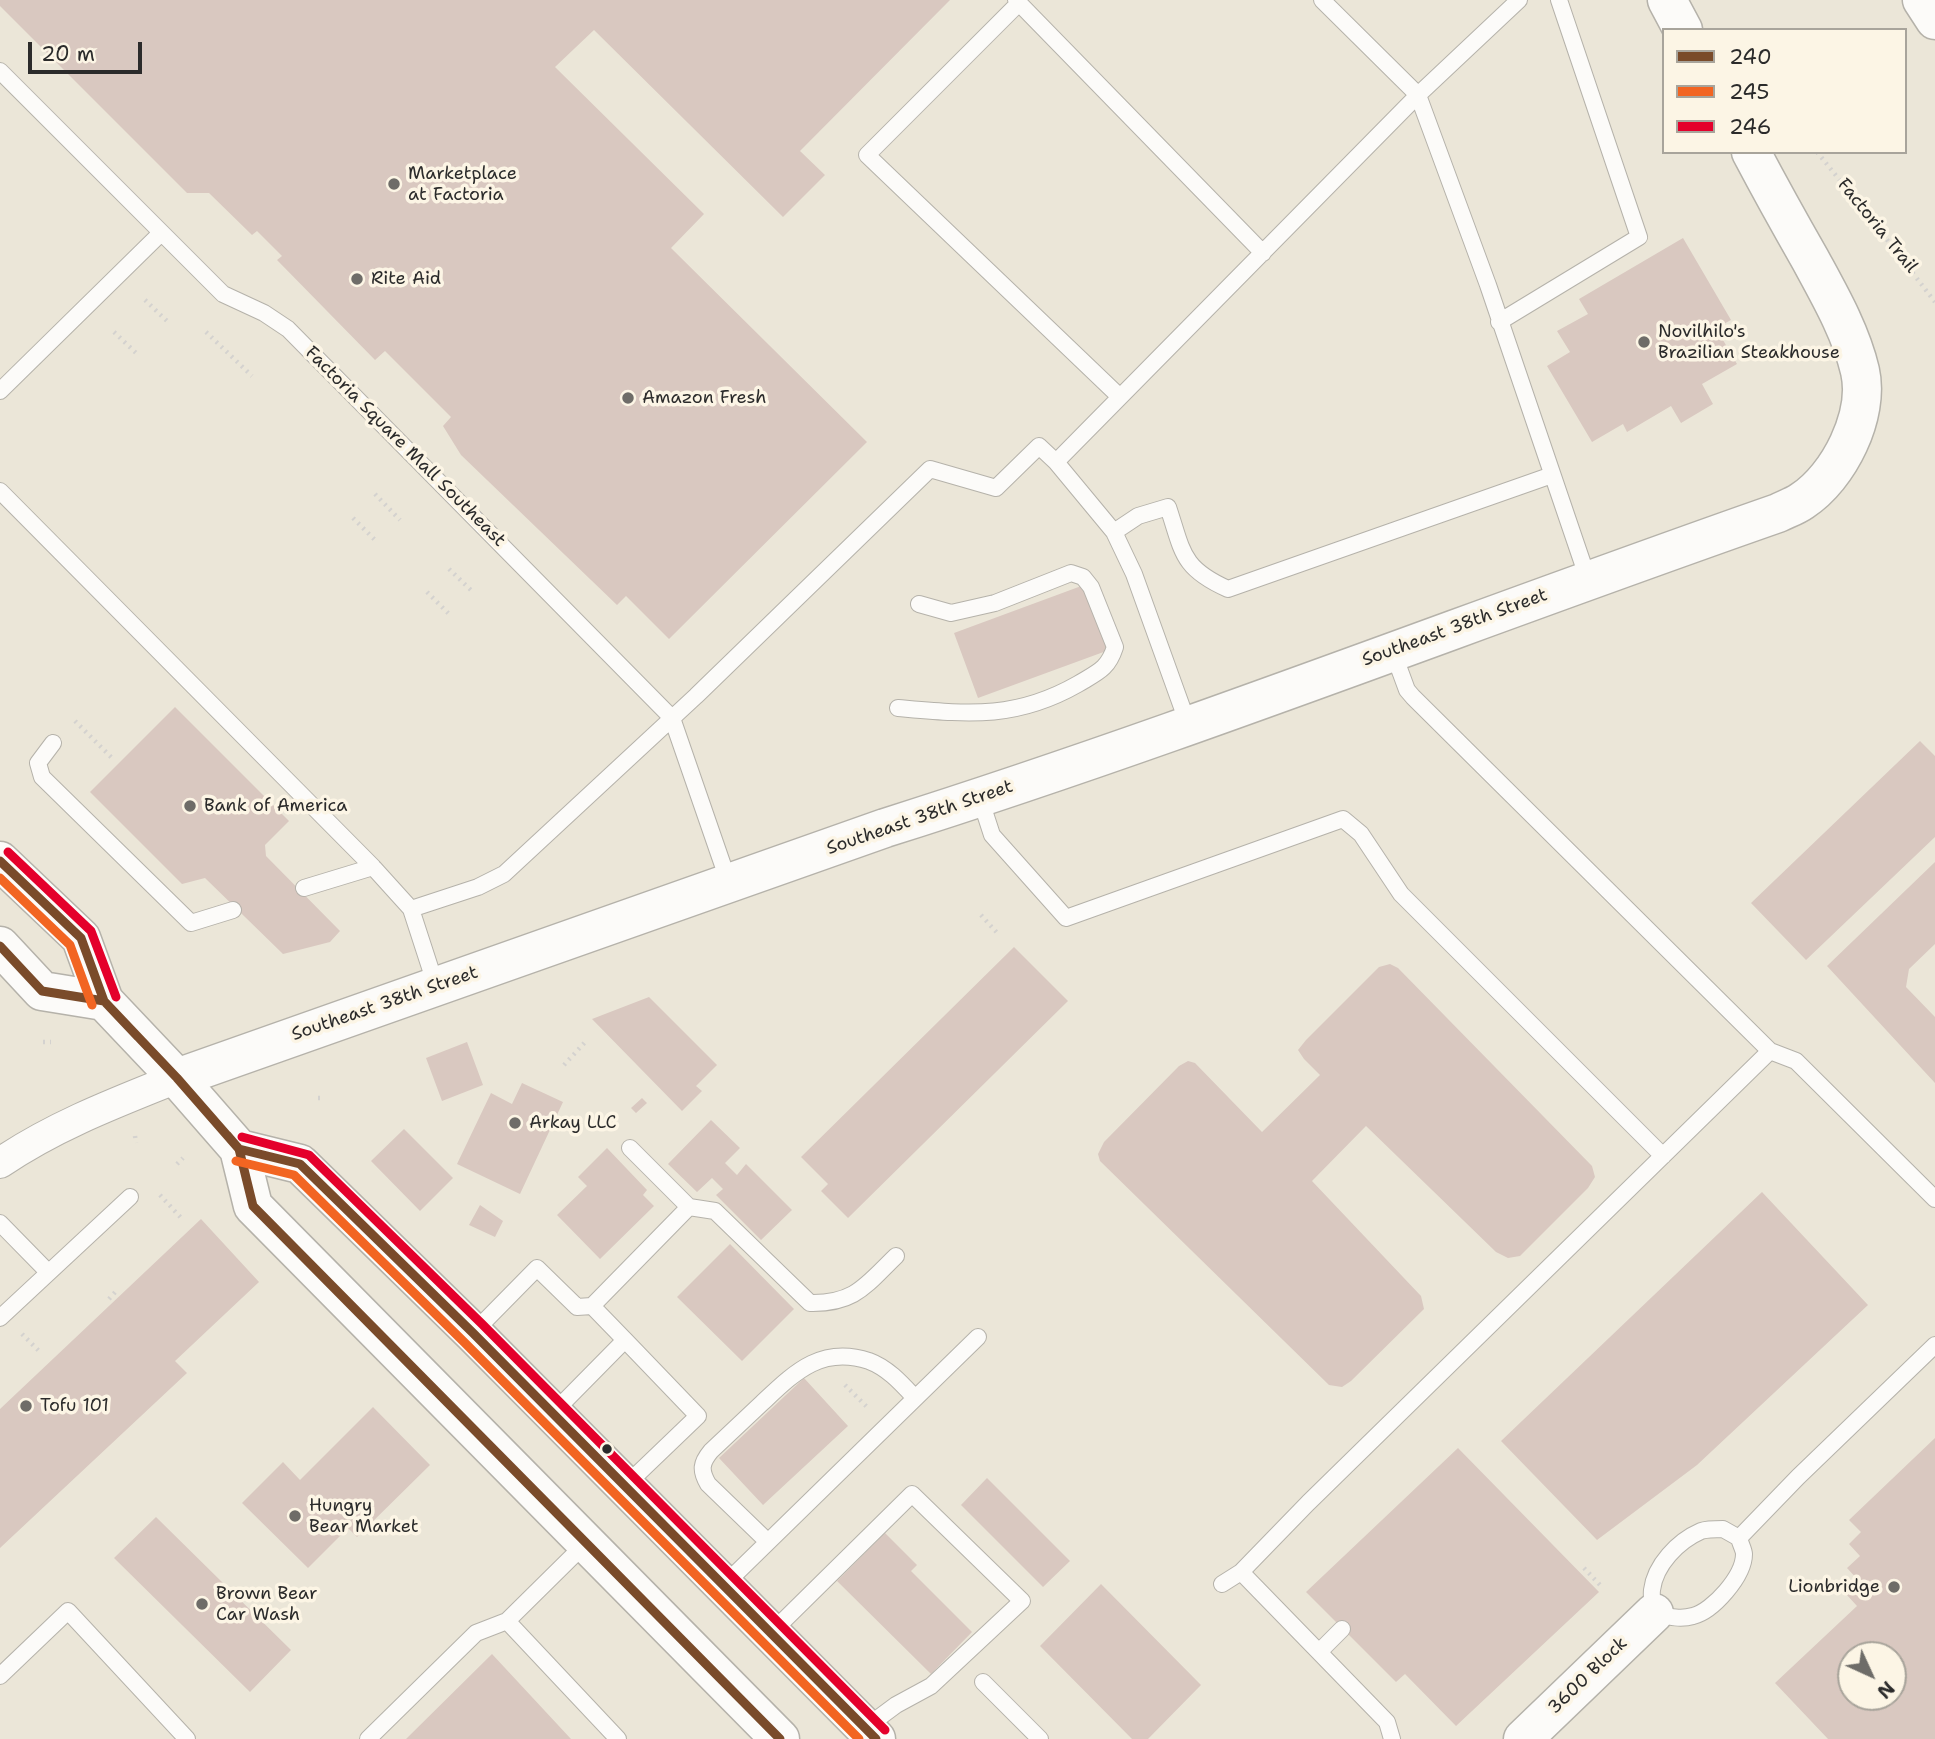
<!DOCTYPE html>
<style>
body{margin:0}
#map{position:relative;width:1935px;height:1739px;overflow:hidden;background:#ebe6d8;font-family:"Shantell Sans",sans-serif}
canvas{display:block}
.legend{position:absolute;left:1662px;top:28px;width:245px;height:126px;box-sizing:border-box;background:#fcf5e5;border:2px solid #a8a49b;margin:0;padding:9px 12px;list-style:none;font-size:21px;color:#2b2b2b}
.legend li{display:flex;align-items:center;gap:14px;height:35px}
.legend b{width:35px;border:2px solid #a8a49b}
.north{position:absolute;left:1837px;top:1641px;width:70px;height:70px;box-sizing:border-box;background:#fcf5e5;border:2px solid #a8a49b;border-radius:50%;rotate:135deg;font-size:19px;font-weight:700;line-height:28px;text-align:center;color:#2b2b2b}
.north::after{content:'';display:block;margin:auto;width:24px;height:32px;background:#6e6c68;clip-path:polygon(50% 0,100% 100%,50% 72%,0 100%)}
.scale{position:absolute;left:28px;top:42px;width:114px;height:32px;box-sizing:border-box;border:4px solid #2b2b2b;border-top:0;padding-left:9px;font-size:21px;line-height:24px;white-space:nowrap;color:#2b2b2b;-webkit-text-stroke:5px #fcf5e5;paint-order:stroke}
</style>
<div id="map">
<canvas width="1935" height="1739"></canvas>
<ul class="legend">
<li><b style="height:9px;background:#7a4b2a"></b>240</li>
<li><b style="height:9px;background:#f26522"></b>245</li>
<li><b style="height:9px;background:#e4002b"></b>246</li>
</ul>
<div class="north">N</div>
<div class="scale">20 m</div>
</div>
<script>
const context = document.querySelector('canvas').getContext('2d');
context.lineJoin = 'round';
function paint(path, color) { context.fillStyle = color; context.fill(path, 'evenodd'); }
function strokePath(path, color, width, dash) { context.strokeStyle = color; context.lineWidth = width; context.lineCap = dash ? 'butt' : 'round'; context.setLineDash(dash || []); context.stroke(path); }
function label(font, color, halo, rows, align = 'center') {
  context.font = font + ' "Shantell Sans",sans-serif'; context.lineWidth = 7; context.setLineDash([]); context.textBaseline = 'middle'; context.strokeStyle = halo; context.fillStyle = color; for (const [text, x, y, turn = 0] of rows) {
    context.save(); context.translate(x, y); context.rotate((+turn || 0) * Math.PI / 180); context.textAlign = isNaN(turn) ? turn : align; if (halo) context.strokeText(text, 0, 0); context.fillText(text, 0, 0); context.restore();
  }
}
paint(new Path2D(`
 M0,0h950l-150,151 25,24 -42,42 -189,-187 -39,37 149,147 -33,34 196,194 -198,197 -43,-43 -9,9 -156,-150 -18,-29 8,-9 -66,-66 -10,9 -98,-100 5,-4 -25,-25 -5,4 -43,-42h-22l-187,-187z
 M1683,238l48,82 -15,8 21,36 -35,20 11,20 -32,19 -10,-17 -44,26 -4,-8 -31,18 -45,-76 23,-14 -13,-21 31,-17 -9,-15z
 M1084,585l25,65 -131,48 -24,-65z
 M175,707l114,114 -24,24 1,11 74,75 -10,11 -47,12 -78,-76 -23,6 -92,-92z
 M1920,741l15,15v81l-129,123 -55,-57z
 M1935,862v82l-26,25 -3,18 29,30v66l-108,-117z
 M1014,947l54,54 -220,217 -27,-27 7,-7 -27,-27z
 M1390,964l8,4 194,198 3,11 -7,11 -68,68 -12,2 -12,-6 -130,-126 -54,55 109,115 3,13 -73,72 -9,6 -13,-2 -229,-224 -2,-7 6,-12 75,-76 9,-5 7,2 67,69 58,-57 -16,-16 -6,-9 8,-10 73,-73z
 M649,997l68,68 -21,21 6,5 -20,20 -90,-92z
 M467,1042l16,43 -41,16 -16,-43z
 M522,1083l41,19 -43,92 -63,-30 34,-71 21,11z
 M642,1098l5,5 -11,10 -5,-5z
 M711,1120l29,28 -15,15 12,12 9,-11 46,46 -31,30 -45,-45 7,-6 -11,-11 -15,14 -29,-28z
 M404,1129l49,49 -33,33 -49,-50z
 M607,1148l40,42 -4,5 11,11 -54,53 -43,-44 30,-29 -9,-9z
 M1762,1192l106,113 -171,160 -100,75 -96,-99z
 M480,1205l23,16 -8,16 -26,-12z
 M201,1219l58,63 -84,79 12,12 -187,175v-139z
 M730,1244l64,65 -52,52 -65,-64z
 M804,1378l44,48 -85,79 -44,-47z
 M373,1407l57,58 -73,72 -9,-9 -40,40 -66,-65 41,-41 17,18z
 M1935,1438v301h-107l-53,-56 82,-77 -11,-12 13,-13 -12,-13 13,-12 -11,-12 12,-12 -12,-12zM1851,1655h42v42h-42z
 M1458,1448l141,144 -143,134 -51,-52 -9,8 -90,-90z
 M987,1478l83,83 -27,26 -82,-82z
 M156,1517l135,133 -41,42 -136,-134z
 M885,1533l32,32 -6,6 61,61 -41,42 -94,-93z
 M1101,1584l100,101 -53,54h-16l-92,-93z
 M492,1654l79,85h-165z`), '#d9c8c0');
const service = new Path2D(`
 M1016,0l247,253
 M1322,0l96,95 70,190 100,294
 M1019,3l-152,152 253,242
 M0,71l223,223 41,19 24,16 384,389 57,165
 M1499,322l140,-85 -80,-237
 M0,391l161,-158
 M1056,462l362,-367 101,-95
 M0,491l373,376 38,42 25,77
 M1114,532l24,-16 30,-9c15,45 13,61 60,82l324,-114
 M1393,652l14,38 6,7 357,354 26,10 139,138
 M898,708c69,6 117,12 180,-24 20,-12 30,-15 37,-37l-24,-60 -8,-10 -12,-4 -76,30 -44,10 -32,-9
 M53,743l-15,20 4,14 149,146 42,-13
 M980,798l12,37 74,83 277,-99 18,15 40,60 262,262
 M304,888l69,-21
 M411,909l67,-22 26,-13 192,-178 234,-227 66,19 43,-42 17,16 58,70 20,42 54,150
 M630,1148l59,59 26,4 95,92c45,1 56,-18 86,-47
 M0,1223l48,49
 M592,1306l33,34
 M0,1318l130,-121
 M473,1333l64,-65 40,39 15,-1 97,-99
 M553,1413l72,-73 73,76 -73,70
 M1723,1529l16,9c1,5 5,12 5,16 0,22 -31,57 -51,62 -14,4 -26,0 -39,-3 -1,-7 -3,-15 -2,-23 3,-25 26,-49 49,-59 6,-2 15,-2 22,-2z
 M1739,1538l59,-61 137,-132
 M768,1542l-60,-58c-8,-14 -7,-21 3,-33 17,-16 34,-32 51,-48 32,-30 59,-58 107,-42 19,7 33,23 46,37
 M1241,1572l146,150 5,17
 M1222,1584l19,-12 67,-69 462,-452
 M723,1586l255,-249
 M507,1621l111,118
 M771,1633l141,-139 110,107 -91,85 -35,19 -31,23
 M1319,1652l23,-23
 M0,1676l68,-65 119,128
 M983,1682l57,57
 M368,1739l108,-106 31,-12 79,-78`);
const minor = new Path2D(`
 M0,1163c54,-37 117,-61 177,-85`);
const tertiary = new Path2D(`
 M1667,0l16,30
 M177,1078l708,-250c301,-95 595,-211 893,-315 8,-4 17,-7 24,-12 37,-24 68,-86 58,-130 -9,-39 -31,-77 -50,-112 -20,-35 -40,-71 -59,-107
 M1523,1739l131,-126`);
const secondary = new Path2D(`
 M0,861l81,77 23,63 73,77 62,71 14,57 527,533
 M0,946l42,45 62,10
 M239,1149l61,15 173,169 403,406`);
const motorway = new Path2D(`
 M1922,0l13,20`);
strokePath(service, '#b5b2aa', 18);
strokePath(minor, '#b5b2aa', 32);
strokePath(tertiary, '#b5b2aa', 41);
strokePath(secondary, '#b5b2aa', 41);
strokePath(motorway, '#b5b2aa', 41);
strokePath(new Path2D(`
 M1817,152l51,63 67,87
 M145,300l23,22
 M114,332l22,21
 M206,332l46,44
 M375,494l25,26
 M353,518l24,24
 M449,569l25,24
 M427,592l24,24
 M75,721l37,37
 M981,915l18,20
 M43,1042h8
 M564,1065l23,-25
 M318,1098h7
 M135,1136l1,7
 M177,1164l6,-6
 M160,1195l23,25
 M109,1299l8,-9
 M22,1334l19,19
 M845,1385l24,24
 M1584,1568l17,18`), '#d4d2cf', 4.5, [2, 5]);
strokePath(service, '#fcfbf9', 16);
strokePath(minor, '#fcfbf9', 30);
strokePath(tertiary, '#fcfbf9', 38);
strokePath(secondary, '#fcfbf9', 38);
strokePath(motorway, '#fcfbf9', 38);
strokePath(new Path2D(`
 M0,861l81,77 23,63 34,36
 M0,946l42,45 62,10 73,77 62,71 61,15 173,169 403,406
 M227,1135l12,14 14,57 527,533`), '#7a4b2a', 9);
strokePath(new Path2D(`
 M0,878l70,67 22,60
 M236,1161l58,14 170,167 395,397`), '#f26522', 9);
strokePath(new Path2D(`
 M8,852l83,79 25,66
 M242,1137l67,18 173,169 403,406`), '#e4002b', 9);
for (const [x, y, r, color] of [
 [394,184,7,"#6e6c68"],
 [357,279,7,"#6e6c68"],
 [1644,342,7,"#6e6c68"],
 [628,398,7,"#6e6c68"],
 [190,806,7,"#6e6c68"],
 [515,1123,7,"#6e6c68"],
 [26,1406,7,"#6e6c68"],
 [607,1449,6,"#2b2b2b"],
 [295,1516,7,"#6e6c68"],
 [1894,1587,7,"#6e6c68"],
 [202,1604,7,"#6e6c68"]
]) { const dot = new Path2D(); dot.arc(x, y, r, 0, 2 * Math.PI); context.fillStyle = color; context.fill(dot); strokePath(dot, '#fcf5e5', 2.5); }
label('18px', '#2b2b2b', '#fcf5e5', [
 ["Marketplace",408,174],
 ["at Factoria",408,195],
 ["Rite Aid",371,279],
 ["Novilhilo's",1658,332],
 ["Brazilian Steakhouse",1658,353],
 ["Amazon Fresh",642,398],
 ["Bank of America",204,806],
 ["Arkay LLC",529,1123],
 ["Tofu 101",40,1406],
 ["Hungry",309,1506],
 ["Bear Market",309,1527],
 ["Lionbridge",1880,1587,"right"],
 ["Brown Bear",216,1594],
 ["Car Wash",216,1615]
], 'left');
label('18px', '#2b2b2b', '#fcf5e5', [
 ["Factoria Trail",1877,226,51],
 ["Factoria Square Mall Southeast",405,447,45],
 ["Southeast 38th Street",1455,628,-20],
 ["Southeast 38th Street",920,818,-19],
 ["Southeast 38th Street",385,1004,-19],
 ["3600 Block",1588,1676,-44]
]);
</script>
